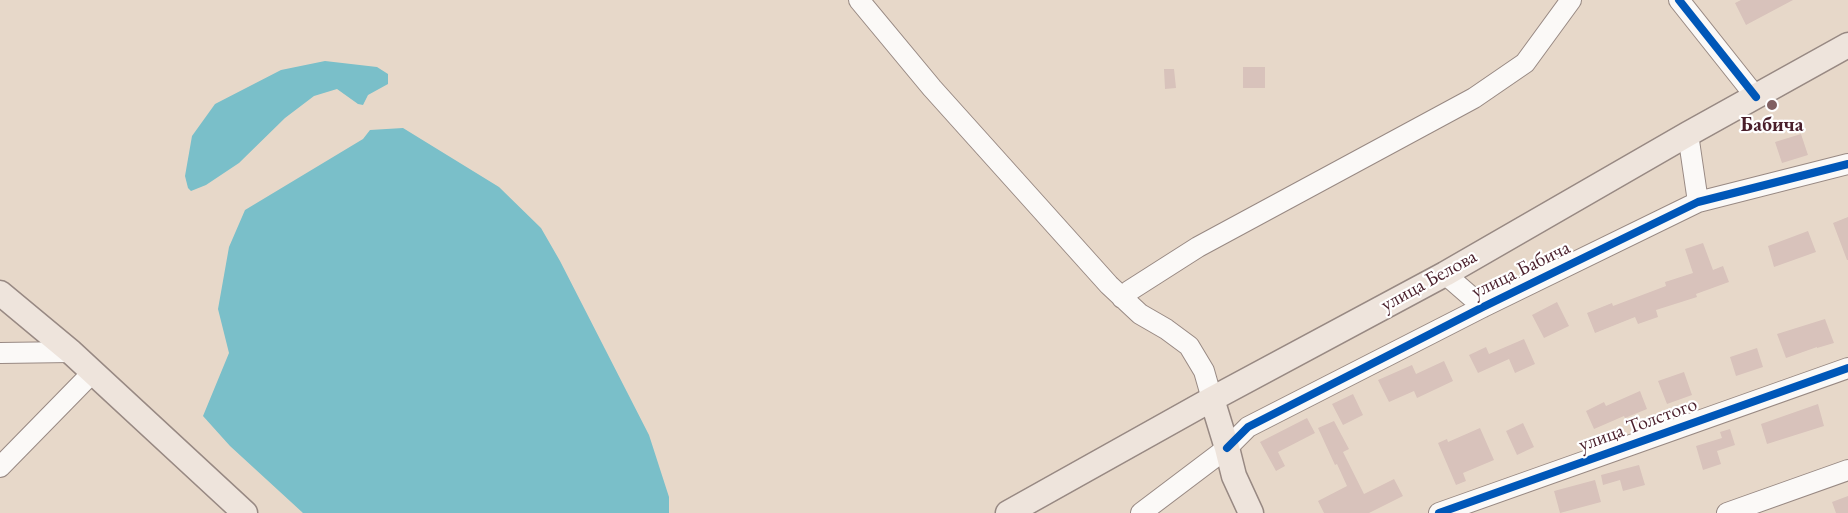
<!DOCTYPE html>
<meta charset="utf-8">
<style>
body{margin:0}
canvas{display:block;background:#e7d8c9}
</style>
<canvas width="1848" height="513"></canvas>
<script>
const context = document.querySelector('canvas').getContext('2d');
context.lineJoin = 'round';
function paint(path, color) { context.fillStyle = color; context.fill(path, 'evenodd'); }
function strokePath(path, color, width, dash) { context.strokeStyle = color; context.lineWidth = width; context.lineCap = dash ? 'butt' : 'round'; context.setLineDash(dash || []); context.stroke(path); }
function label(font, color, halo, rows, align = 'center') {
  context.font = font + ' "EB Garamond",serif'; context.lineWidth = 4.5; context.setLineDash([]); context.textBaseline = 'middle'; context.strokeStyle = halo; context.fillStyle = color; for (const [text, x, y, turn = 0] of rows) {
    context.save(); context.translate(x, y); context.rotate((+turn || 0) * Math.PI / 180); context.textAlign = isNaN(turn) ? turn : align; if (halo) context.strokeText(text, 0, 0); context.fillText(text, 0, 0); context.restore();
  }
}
paint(new Path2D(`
 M325,61l52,6 11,7v10l-20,11 -5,10 -5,-1 -21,-15 -23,7 -29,22 -46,45 -33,22 -15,6 -3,-3 -3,-12 7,-40 23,-32 66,-34z
 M403,128l96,59 42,41 19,33 89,174 20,62v16h-366l-73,-67 -27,-30 26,-63 -11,-44 11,-62 16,-37 118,-71 7,-9z`), '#7abfc9');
paint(new Path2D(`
 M1741,0h52l-47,25 -11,-22z
 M1243,67h22v21h-22z
 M1164,69h10l2,19 -11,1z
 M1801,134l7,21 -26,8 -7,-21z
 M1848,217v43h-1l-14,-37z
 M1808,231l8,21 -42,15 -6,-21z
 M1703,243l10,27 10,-4 6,16 -33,12 1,3 -41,13 2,7 -20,7 -3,-7 -40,16 -8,-20 25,-10 1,3 53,-20 -1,-4 28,-9 -8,-24z
 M1557,302l12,24 -25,12 -12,-23z
 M1825,319l9,24 -17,5v-1l-31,11 -9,-24z
 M1524,339l11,25 -20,9 -6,-14 -31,14 -9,-18 17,-8 3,7z
 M1757,348l6,19 -27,9 -6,-19z
 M1444,361l9,20 -36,17 -3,-7 -25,11 -11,-22 34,-15 4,9z
 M1684,372l8,23 -25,9 -9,-23z
 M1640,391l7,18 -22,9 -1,-2 -30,13 -8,-18 18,-9 2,4z
 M1353,394l10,21 -20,10 -11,-21z
 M1818,404l6,22 -57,18 -6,-20z
 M1307,418l8,15 -37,19 7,14 -9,5 -16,-29z
 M1334,421l15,28 -6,3 21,42 30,-15 9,17 -34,17h-45l-6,-12 29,-15 -10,-22 -2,1 -17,-37z
 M1523,423l11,24 -17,8 -11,-24z
 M1480,428l14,32 -31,13 3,8 -10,4 -18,-42 9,-4 1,3z
 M1730,429l5,16 -18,6 4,13 -18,6 -7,-24 26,-8 -2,-6z
 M1639,465l6,20 -22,6 -3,-11 -17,5 -2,-10z
 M1595,480l6,22 -41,11 -6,-22z
 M1848,496v17h-12l-4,-11z`), '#d8c2bb');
const minor = new Path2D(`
 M859,0l73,88 177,197 31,29 26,15 23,17 15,25 8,28
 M1679,0l77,97
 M1688,134l10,68
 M1445,274l38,33
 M1122,298l7,-7 69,-44 276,-149 51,-35 46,-63
 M0,353l71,-1
 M0,467l93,-95
 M1141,513l86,-65 21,-21 235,-120 215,-105 150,-38
 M1439,513l409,-145
 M1727,513l121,-43`);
const major = new Path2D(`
 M0,293l71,59 174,161
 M1212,399l15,49 7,28 17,37
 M1008,513l204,-114 233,-125 243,-140 160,-89`);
strokePath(minor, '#988983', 22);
strokePath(major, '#988983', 27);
strokePath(minor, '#fbf9f7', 20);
strokePath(major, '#eee4dc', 24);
strokePath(new Path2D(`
 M1679,0l77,97
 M1227,448l21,-21 235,-120 215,-105 150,-38
 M1439,513l409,-145`), '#0057b8', 8);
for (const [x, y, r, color] of [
 [1772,105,6,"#816062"]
]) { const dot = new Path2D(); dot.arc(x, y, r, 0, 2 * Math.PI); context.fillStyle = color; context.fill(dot); strokePath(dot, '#fff', 2); }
label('bold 20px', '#4a1f2b', '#fff', [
 ["Бабича",1772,126]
]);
label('20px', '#4a1f2b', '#fff', [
 ["улица Бабича",1521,270,-26],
 ["улица Белова",1429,281,-29],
 ["улица Толстого",1638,425,-20]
]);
</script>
